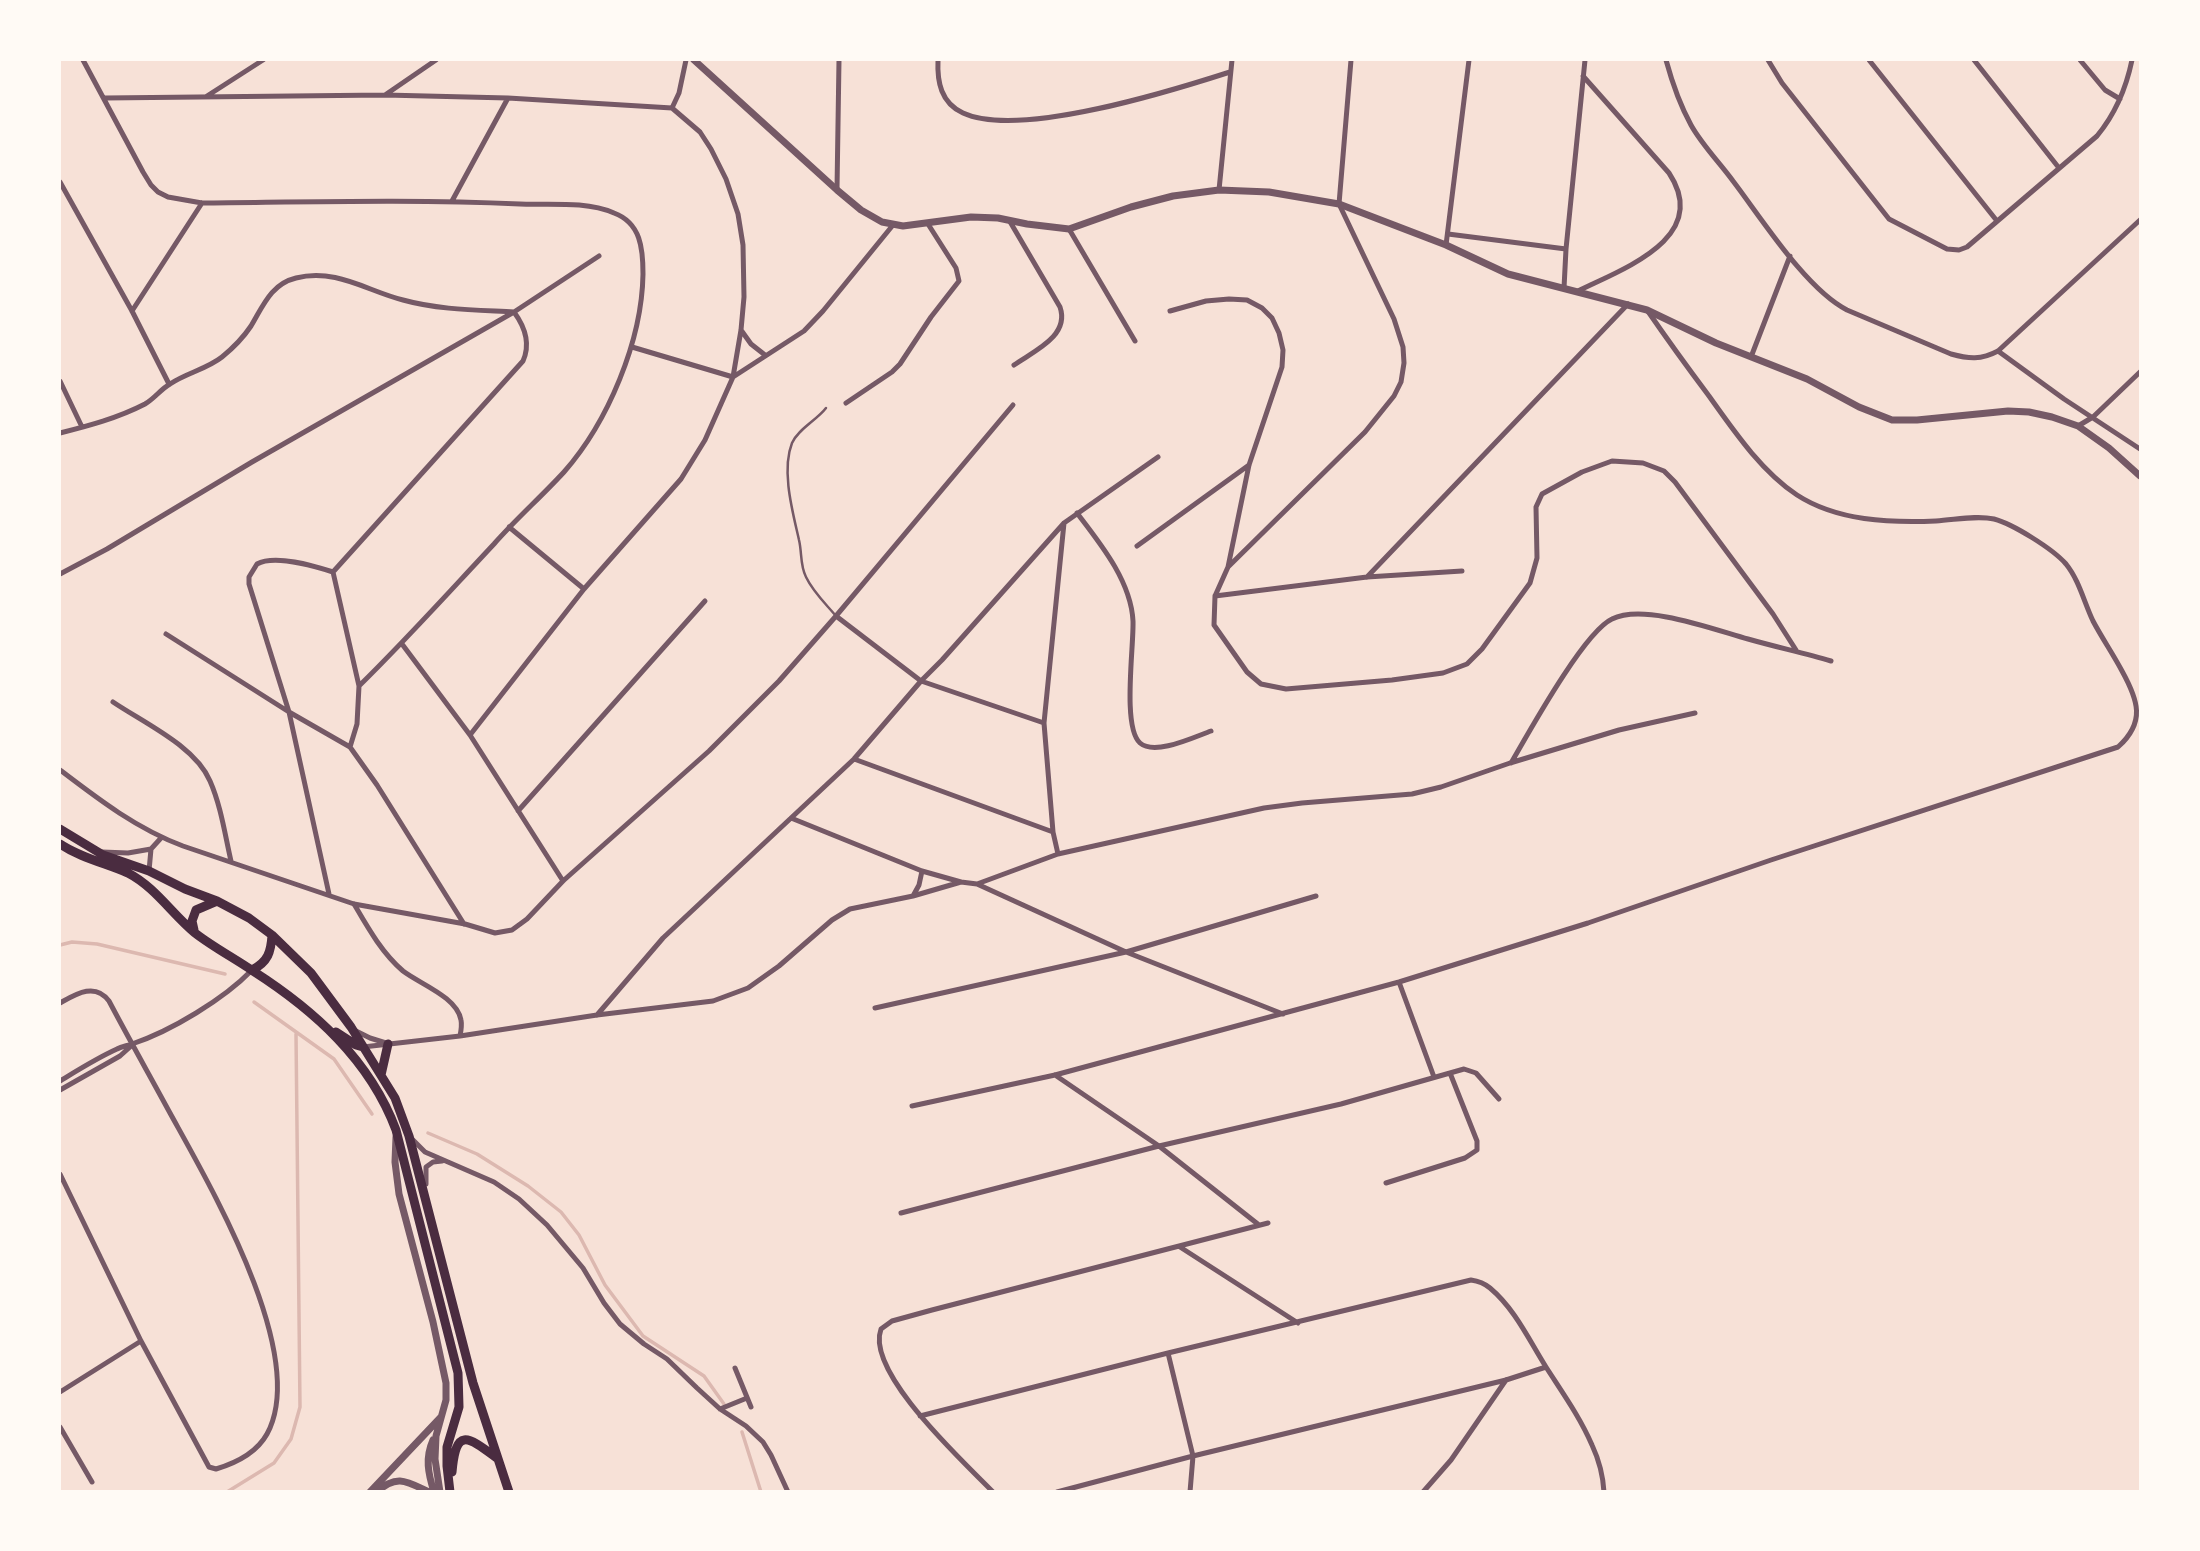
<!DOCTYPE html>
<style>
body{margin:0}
#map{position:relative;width:2200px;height:1551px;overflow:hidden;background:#f7e1d7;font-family:"IBM Plex Sans",sans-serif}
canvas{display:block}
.frame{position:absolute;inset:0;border:61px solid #fffaf5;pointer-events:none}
</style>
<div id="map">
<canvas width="2200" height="1551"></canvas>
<div class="frame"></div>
</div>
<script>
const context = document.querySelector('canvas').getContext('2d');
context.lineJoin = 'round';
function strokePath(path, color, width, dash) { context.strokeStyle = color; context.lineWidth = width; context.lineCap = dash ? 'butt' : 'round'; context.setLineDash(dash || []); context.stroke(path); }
strokePath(new Path2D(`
 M60,945l12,-3 25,2 128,30
 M254,1002l80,57 38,55
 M428,1133l49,21 51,32 33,26 18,23 26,50 38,51 61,40 20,28
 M742,1432l19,60
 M227,1492l47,-29 17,-24 9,-32 -4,-373`), '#dcb8b0', 3.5);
strokePath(new Path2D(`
 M826,408c-9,12 -28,21 -34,35 -11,28 1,70 7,97 3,12 1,26 7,37 7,15 20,27 30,39`), '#755966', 2.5);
strokePath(new Path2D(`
 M83,60l60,112 8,13 7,7 10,5 34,6c106,-1 212,-4 318,1 30,1 66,-3 94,9 27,10 29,36 29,61 -1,67 -35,148 -79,198 -23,25 -48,47 -70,72 -45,48 -88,96 -135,142
 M938,60c-1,22 3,43 25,53 56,26 208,-22 267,-41
 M1666,60c6,22 14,45 25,65 11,20 29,38 42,56 29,38 73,108 114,129l104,44c18,5 30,6 47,-3l142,-131
 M1768,60l14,23 107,136 58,30 12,1 8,-3 130,-111c19,-23 29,-47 35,-76
 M1869,60l128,161
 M1974,60l85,108
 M2080,60l25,30 15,9
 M385,95l51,-35
 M207,96l56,-36
 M105,98l280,-3 123,3 164,10 28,24 11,17 15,30 12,35 5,31 1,52 -3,33 -8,47 -28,63 -24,39 -97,110 -114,146
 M672,108l7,-15 7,-33
 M60,182l72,129 37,73
 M837,189l2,-129
 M1219,190l13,-130
 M452,201l56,-103
 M1009,220l51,87c10,29 -26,44 -46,58
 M1069,229l66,112
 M1448,234l118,15
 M1446,245l23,-185
 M1564,288l2,-39 19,-189
 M1578,291c44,-22 134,-53 91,-118l-86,-97
 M132,311l70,-108
 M1170,311l36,-10 23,-2 18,1 15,8 10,10 7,15 4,17 -1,17 -33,98 -21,102 -13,29 -1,29 33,47 14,12 25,5 106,-9 51,-7 24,-9 15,-15 48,-66 7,-25 -1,-51 6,-13 40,-22 30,-11 31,2 21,8 11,11 98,132 23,36
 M741,330l10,14 14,11
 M632,347l101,30
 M1998,351l66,48 76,50
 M1751,357l39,-101
 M733,377l71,-46 19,-20 70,-86
 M60,381l22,46
 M846,403l46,-31 8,-8 31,-47 28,-36 -3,-13 -28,-44
 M2078,426l15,-9 47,-45
 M60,433c28,-7 58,-15 85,-29 9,-5 16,-15 25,-20 16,-11 37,-15 52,-27 11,-9 21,-19 29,-31 12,-20 20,-42 45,-48 40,-10 71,13 107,22 36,10 75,10 111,12
 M1077,513c23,30 54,68 56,108 1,25 -11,106 7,122 15,13 54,-6 71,-12
 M509,527l75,62
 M1137,546l112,-81
 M1228,567l137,-135 29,-36 7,-14 3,-19 -1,-16 -9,-28 -55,-115 12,-144
 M333,572l190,-211c8,-18 2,-34 -9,-49
 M333,572l26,114 -2,38 -7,23
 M60,574l47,-25 145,-87 262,-150 85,-56
 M1367,577l261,-273
 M1215,596l152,-19 95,-6
 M836,616l85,65 123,42
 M166,634l123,78 61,35 27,38 87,139
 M402,644l68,91 93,146
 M113,702c31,21 82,44 97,79 11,25 15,54 21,80
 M854,759l199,73
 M1511,763c18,-31 73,-131 101,-144 32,-16 103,11 136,20 28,8 56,14 83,22
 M60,770c38,29 77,59 123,76l171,58 111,20 30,9 17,-3 15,-11 36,-38 146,-130 70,-70 57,-65 177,-211
 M518,811l187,-210
 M791,818l131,53 39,11
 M102,852l26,1 23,-4
 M1058,854l-5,-22 -9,-109 20,-200
 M149,871l2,-22 10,-11
 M977,884l149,68 157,62
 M329,894l-40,-182 -40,-128v-7l8,-13c18,-10 57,2 76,8
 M913,896l6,-11 3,-14
 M354,904c14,24 28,49 49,67 17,13 54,26 58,49 1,5 0,11 -1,16
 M1399,982l35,95
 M60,1003c16,-9 35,-21 49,-2 20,38 41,75 61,112 39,71 140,242 97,321 -10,18 -31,29 -51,35l-7,-2 -68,-126 -81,-167
 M875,1008l251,-56 190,-56
 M597,1015l66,-77 191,-179 67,-78 21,-21 122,-137 94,-66
 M356,1031l14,7 16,5
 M363,1047l97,-11 137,-21 116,-14 35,-13 31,-22 53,-46 18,-11 63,-13 48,-14 16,2 81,-30 206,-46 38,-5 110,-9 29,-7 69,-24 109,-33 76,-17
 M1055,1075l104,71 100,79
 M60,1081c18,-11 37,-23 57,-32 5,-3 10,-3 15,-5 39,-13 92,-45 120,-74
 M60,1090l60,-34 10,-9
 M912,1106l143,-31 344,-93 189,-59 183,-63 347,-113c28,-25 20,-47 4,-76 -9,-17 -20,-33 -29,-50 -9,-19 -14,-41 -27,-57 -13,-15 -53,-40 -72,-45 -18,-4 -39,1 -58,2 -46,2 -99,0 -139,-26 -36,-24 -63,-64 -88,-99 -21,-28 -42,-57 -62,-86
 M411,1138l14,14 69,30 25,17 28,26 36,43 21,35 16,21 24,20 23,15 30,29 23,21 26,17 17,16 8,13 17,37
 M1386,1183l79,-25 12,-8v-9l-27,-68
 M426,1184v-17l7,-5 9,-1
 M901,1213l258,-67 182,-42 123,-35 12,4 23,26
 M1180,1247l118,76
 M1168,1353l25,103 -3,36
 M735,1368l16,39
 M60,1392l81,-51
 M720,1409l27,-11
 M920,1416l248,-63 303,-73c7,1 13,3 19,8 25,21 39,52 56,79 16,25 34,50 46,78 7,15 11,30 12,47
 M60,1427l32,55
 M993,1492c-29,-30 -128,-120 -112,-163l11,-8 40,-11 336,-87
 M1057,1492l136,-36 313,-76 40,-13
 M1423,1492l28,-32 55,-80`), '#755966', 5);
strokePath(new Path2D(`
 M694,60l143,130 24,20 21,12 21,4 68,-9 27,1 29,6 42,5 62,-22 42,-11 46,-6 50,2 70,12 107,41 62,29 139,36 69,33 91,36 52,28 33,13h25l91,-9 21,1 23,5 26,9 31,22 31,28
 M396,1137l-1,25 4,32 34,128 13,61v17l-10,36 -1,23 5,33
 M433,1440c-8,18 -5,33 1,52
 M370,1492l71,-75
 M377,1492c20,-19 31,-10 52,0`), '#755966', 7);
strokePath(new Path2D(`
 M60,829l43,26 46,16 36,18 32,12 32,17 23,17 39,38 40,54 44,71 14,38 64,247 36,109
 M60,844c21,14 45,19 68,29 27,14 44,41 67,60 18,14 39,25 58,38 61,39 117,89 143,159l62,243 1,34 -12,40v19l3,26
 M194,930l-2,-9 4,-11 21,-9
 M252,970c16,-8 19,-18 20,-35
 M336,1032l20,13 7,2
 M381,1075l7,-31
 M452,1472c4,-45 15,-36 45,-14`), '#4a2c40', 9);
</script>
